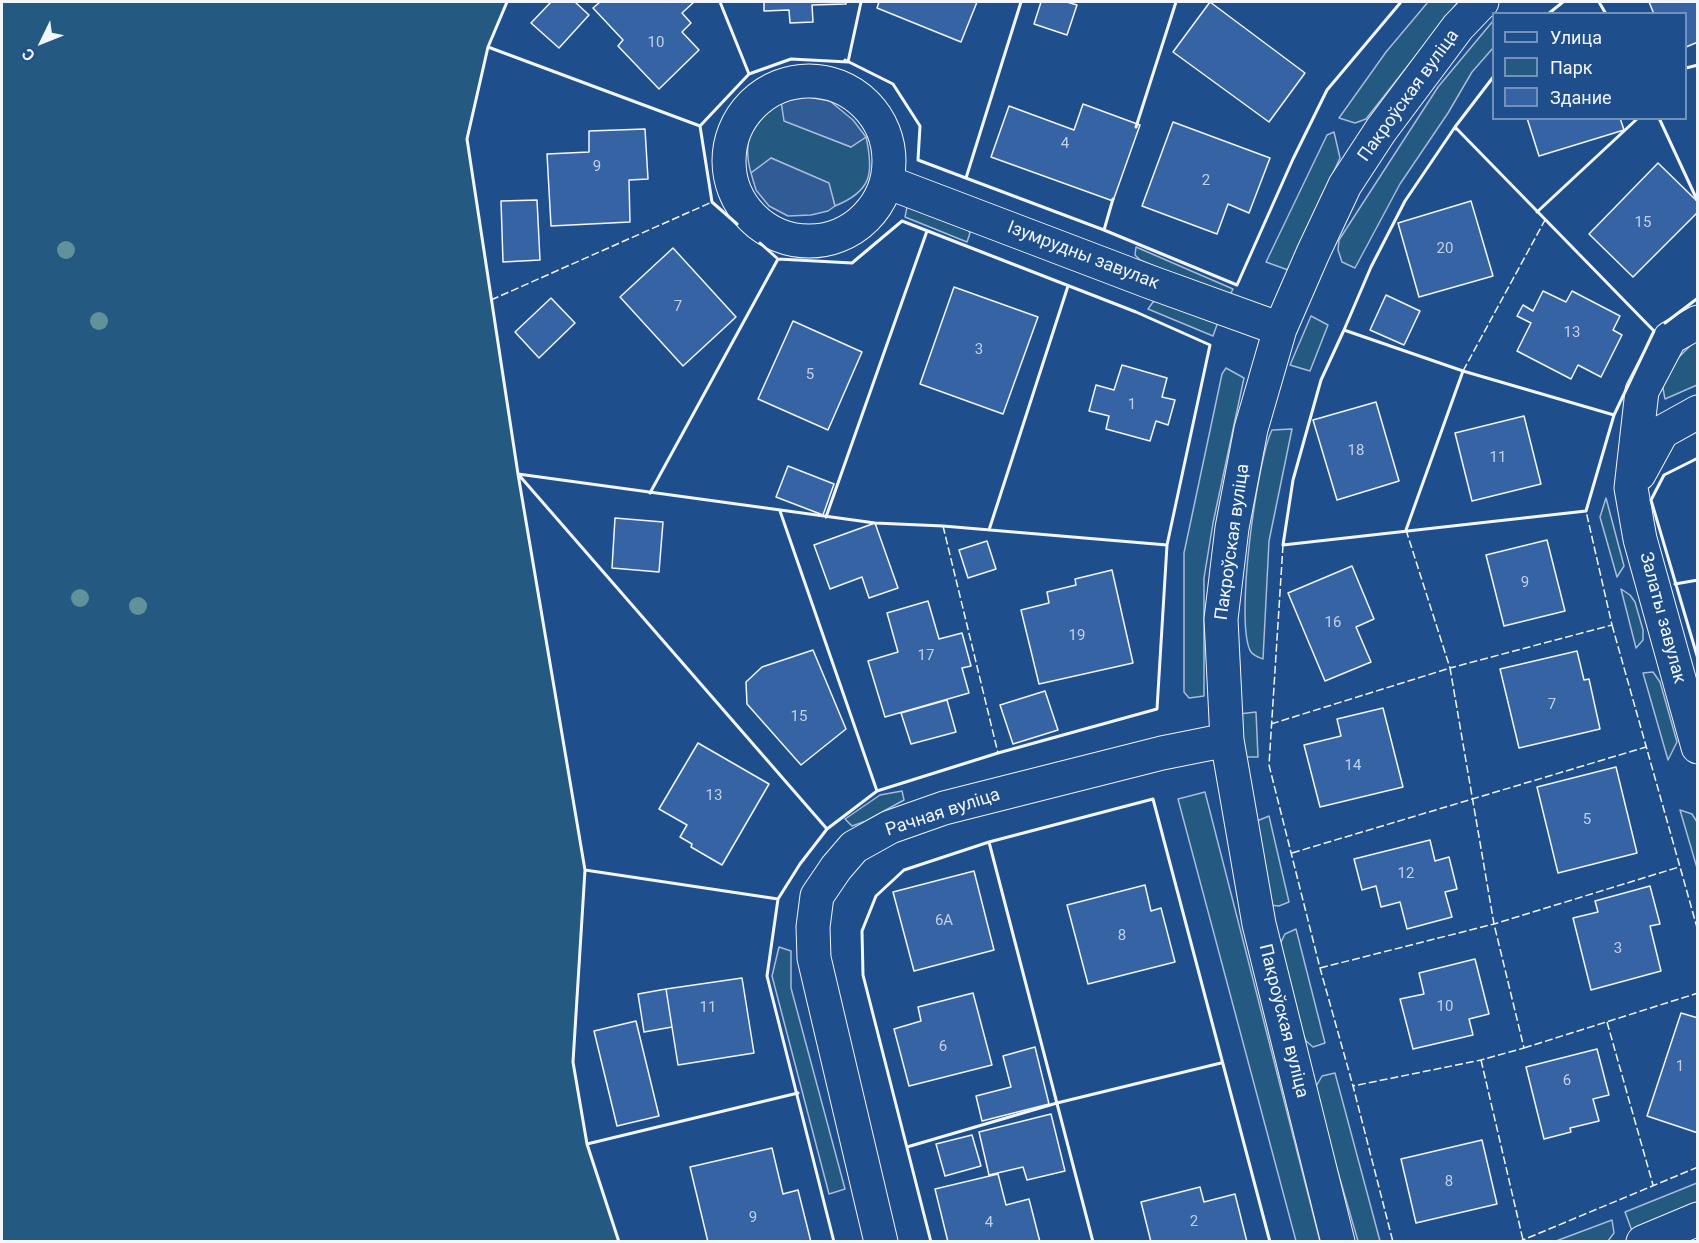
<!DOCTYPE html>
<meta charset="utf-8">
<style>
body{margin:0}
#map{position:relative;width:1699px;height:1243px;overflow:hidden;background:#1f4e8c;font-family:Roboto,sans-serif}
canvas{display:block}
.frame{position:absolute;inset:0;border:3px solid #f2f6ff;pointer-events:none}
.legend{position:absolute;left:1492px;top:12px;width:195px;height:108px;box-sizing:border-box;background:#1f4e8c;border:2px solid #7391ba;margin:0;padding:8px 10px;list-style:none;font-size:18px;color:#f2f6ff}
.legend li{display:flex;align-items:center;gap:12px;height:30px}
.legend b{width:30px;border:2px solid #7391ba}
.north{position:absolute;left:12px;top:12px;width:60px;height:60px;-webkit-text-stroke:4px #1f4e8c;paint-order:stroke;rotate:227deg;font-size:16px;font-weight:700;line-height:24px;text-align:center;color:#f2f6ff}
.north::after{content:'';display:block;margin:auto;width:21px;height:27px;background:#f2f6ff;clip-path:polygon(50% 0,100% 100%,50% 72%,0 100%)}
</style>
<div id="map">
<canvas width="1699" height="1243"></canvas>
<div class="frame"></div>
<ul class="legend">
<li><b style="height:8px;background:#1f4e8c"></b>Улица</li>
<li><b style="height:16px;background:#245a82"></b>Парк</li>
<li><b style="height:16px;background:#3563a3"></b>Здание</li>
</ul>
<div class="north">С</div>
</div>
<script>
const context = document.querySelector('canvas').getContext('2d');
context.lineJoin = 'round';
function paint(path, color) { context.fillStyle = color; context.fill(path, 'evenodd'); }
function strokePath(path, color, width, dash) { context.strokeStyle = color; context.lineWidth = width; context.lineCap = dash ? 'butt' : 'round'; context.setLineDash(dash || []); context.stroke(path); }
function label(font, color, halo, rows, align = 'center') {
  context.font = font + ' Roboto,sans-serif'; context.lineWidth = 4.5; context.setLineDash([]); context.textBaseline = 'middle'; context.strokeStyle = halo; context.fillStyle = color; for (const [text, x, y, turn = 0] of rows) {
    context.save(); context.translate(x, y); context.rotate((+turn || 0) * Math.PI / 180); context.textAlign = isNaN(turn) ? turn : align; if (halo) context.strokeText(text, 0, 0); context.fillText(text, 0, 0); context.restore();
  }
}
const green = new Path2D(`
 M2,2h505l-19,45 -21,92 51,335 67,396 -12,192 14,82 32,97h-617z
 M1428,2h30l-92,117 -11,4 -16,-5 47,-66z
 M1493,21v27l-21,24 -24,41 -48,71 -45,84 -13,-6 -4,-12 1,-10 99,-153z
 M781,101l4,20 66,26 15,-10c8,36 6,54 -31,69l-7,-23 -57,-25 -20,15c-9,-31 0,-58 30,-72z
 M1334,132l6,26 -52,112 -22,-8 61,-127z
 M911,205l54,20 5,8 -3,9 -62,-25 2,-10z
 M1136,247l97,42 -2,4 -6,3 -85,-36 -5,-5z
 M1161,300l57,22 -5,14 -65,-27 5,-7z
 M1311,316l17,9 -18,46 -20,-6z
 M1697,339v46l-32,14 -3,-16 16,-25z
 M1226,368l18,10 -31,145 -9,55v118l-15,2 -5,-6v-139l38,-179z
 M1292,429l-23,112 -6,118c-5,-2 -9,-3 -12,-7 -17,-27 6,-192 21,-222z
 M1606,498l18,68 -7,11 -17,-60z
 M1621,589l9,6 5,7 8,28v10l-7,8z
 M1653,672l7,10 17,60 -9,18 -25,-87z
 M1256,712l2,45h-20l1,-43z
 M902,791l2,9 -38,21 -14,5 -7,-7 35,-24z
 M1205,792l115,449h-24l-118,-442z
 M1680,810l12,4 5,8v46z
 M1269,816l20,86 -10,4 -9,-1 -13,-84z
 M1296,929l29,114 -12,4 -7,-6 -4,-9 -23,-86 6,-12z
 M779,947l12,4v37l54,201 -16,5 -57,-218z
 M1335,1073l45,168h-22l-44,-151 8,-14z
 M1697,1183v23l-65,25 -7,-19z
 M1612,1220l2,13 -6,8h-52z`);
paint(green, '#245a82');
strokePath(green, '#a8bbd7', 1.5);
const parking = new Path2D(`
 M803,96l27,5 23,19 13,17 -15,10 -67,-26 -3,-20z
 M771,158l58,25 6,23 -7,5 -17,4 -23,1 -19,-10 -13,-16 -5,-17z`);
paint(parking, '#305b95');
strokePath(parking, '#a8bbd7', 1.5);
const building = new Path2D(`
 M551,2h24l14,13 -30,33 -28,-25z
 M600,2h94l-12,11 9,10 -9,9 17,18 -40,39 -41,-43 5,-6 -30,-32z
 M764,2h82v2l-34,1 1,17 -23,1 -1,-13 -25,1z
 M879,2h98l-16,40 -84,-34z
 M1041,2h26l10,3 -10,30 -33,-11z
 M1210,2l95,71 -36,49 -96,-70z
 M1649,2h49v40l-12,5v-33h-32z
 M1083,104l57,21 -27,76 -122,-44 18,-51 65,24z
 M1527,118h93l4,12 -85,26z
 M1173,122l97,36 -21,55 -21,-9 -11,30 -75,-28z
 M645,129l3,50 -19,1 1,42 -79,4 -4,-72 42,-2v-21z
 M1658,163l40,39v10l-65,65 -44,-43z
 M537,200l3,60 -37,2 -2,-61z
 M1471,201l22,75 -74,21 -21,-74z
 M673,248l63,69 -53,49 -63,-69z
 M954,287l84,30 -35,97 -83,-30z
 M1543,291l23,11 6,-11 48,25 -7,14 9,5 -21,42 -23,-12 -7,14 -54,-28 14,-28 -14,-7 6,-11 10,6z
 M1386,295l34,16 -16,34 -34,-15z
 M551,298l24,25 -36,35 -24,-26z
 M793,321l69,31 -34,78 -70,-31z
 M1122,365l45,13 -5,19 13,3 -7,25 -12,-4 -6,20 -44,-12 3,-13 -20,-5 7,-26 18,5z
 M1376,402l23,79 -62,19 -24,-80z
 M1524,416l17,68 -69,17 -17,-68z
 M788,466l46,18 -11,31 -47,-18z
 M615,518l48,4 -4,50 -47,-4z
 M875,523l23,65 -29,10 -7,-21 -32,12 -16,-44z
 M1547,540l18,71 -61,15 -18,-71z
 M987,541l9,28 -28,9 -9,-28z
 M1352,566l22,53 -18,8 15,35 -46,19 -37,-88z
 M1112,570l21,93 -94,21 -18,-74 28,-7 -2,-11 29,-7 -1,-6z
 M928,601l11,38 23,-6 9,33 -9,2 7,25 -84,24 -17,-56 30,-9 -11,-39z
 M813,650l33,79 -45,36 -54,-61 -1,-22 16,-15z
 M1577,651l7,29 5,-1 11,50 -81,19 -19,-79z
 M1045,691l13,39 -45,14 -13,-39z
 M947,700l9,32 -45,12 -10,-31z
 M1383,708l20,79 -83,20 -16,-62 37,-9 -4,-17z
 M698,743l71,41 -47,81 -31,-18 1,-3 -12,-7 7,-12 -28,-16z
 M1616,767l21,86 -79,20 -21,-86z
 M1430,840l5,21 14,-4 8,32 -12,3 7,25 -45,12 -7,-27 -19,5 -5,-21 -14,4 -8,-31z
 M974,871l20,79 -80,21 -21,-79z
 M1145,885l6,26 10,-3 14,54 -87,22 -21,-79z
 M1650,886l10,38 -10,2 11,45 -70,19 -18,-72 25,-6 -3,-11z
 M1475,959l14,55 -20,5 4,16 -60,14 -13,-50 24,-5 -5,-21z
 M742,978l12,75 -76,12 -12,-76z
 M666,989l6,38 -28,5 -6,-38z
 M973,993l19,72 -83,21 -15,-57 27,-8 -3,-14z
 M1681,1013l17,5v115l-51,-17z
 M636,1021l23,95 -42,10 -23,-95z
 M1035,1047l14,57 -67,17 -6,-25 35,-9 -8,-31z
 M1597,1049l12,46 -16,4 6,22 -29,7 1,4 -27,7 -18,-72z
 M1051,1114l14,57 -38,9 -4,-13 -34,8 -10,-43z
 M972,1135l9,31 -36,10 -9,-32z
 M1482,1140l15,64 -81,19 -15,-64z
 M772,1148l11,46 15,-4 13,52h-103l-18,-75z
 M998,1174l8,31 23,-6 11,43h-92l-13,-53z
 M1200,1187l4,15 31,-8 12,48h-96l-10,-40z`);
paint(building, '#3563a3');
strokePath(building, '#f2f6ff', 1.5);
const minor = new Path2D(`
 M729 161a80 80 0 1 1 160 0a80 80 0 1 1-160 0Z
 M887,182l263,100 130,47
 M1698,322l-28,16 -28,53 -11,97 9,51 58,208
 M1639,474l23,-42 36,-20
 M881,1242l-67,-284 -1,-31 4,-31 19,-28 18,-21 36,-20 54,-19 218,-55 65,-13
 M1338,1242l-79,-318 -32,-184 -6,-121 11,-91 19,-99 29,-100 33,-76 32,-68 36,-55 77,-103 24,-25
 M1643,1242l55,-23`);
strokePath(minor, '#f2f6ff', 35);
strokePath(minor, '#1f4e8c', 33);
strokePath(new Path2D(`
 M491,300l221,-98
 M1463,371l82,-151
 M943,526l55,227
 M1406,530l44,138 162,-43 -26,-114
 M1283,545l-14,220 51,203 33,118 40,156
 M1612,625l86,306
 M1271,724l179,-56 44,256 30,124 -43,12 -128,26
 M1292,853l354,-106
 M1320,968l174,-44 185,-57
 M1607,1022l46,163
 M1524,1048l174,-55
 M1481,1060l42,180
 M1518,1242l180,-75`), '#f2f6ff', 1.5, [8, 3]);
strokePath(new Path2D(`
 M507,2l-19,45 -21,92 51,335 67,396 -12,192 14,82 32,98
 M720,2l29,72
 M1599,2l7,12
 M1548,14l15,-12
 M488,47l212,79
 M848,62l13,-60
 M1686,68l12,-3
 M1659,118l39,84
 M1136,127l40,-125
 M1455,127l199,204 -40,84 -151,-44 -119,-41 27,-63 34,-66z
 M1456,129l-1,-2 39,-51
 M966,178l55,-176
 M1537,212l101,-94
 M737,224l-25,-22 -12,-76 49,-52 42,-15 57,3 -3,-2 48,24 27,42 -2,34 186,70 133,55 56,-126 34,-69 74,-88
 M1104,230l9,-31
 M760,243l18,16 74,4 50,-42 234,91 74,33 -43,200 -10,164 -159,44 -121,38 -50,38 -27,35 -22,35 -11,77 67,266
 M1665,323l33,-25
 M1344,330l119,41 151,44 -28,96 -303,34 10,-65 28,-100z
 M1698,458l-34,17 -13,25 47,159
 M518,474l357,49 68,3 224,19
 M518,474l309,355
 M650,493l128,-234
 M780,511l97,280
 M826,517l101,-286
 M989,530l79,-244
 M1406,530l57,-159
 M1675,584l23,-4
 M989,842l104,400
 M585,870l193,29
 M587,1144l211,-51
 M907,1147l150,-44 164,-40
 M931,1242l-68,-267 -1,-44 14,-35 28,-26 85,-28 164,-43 117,443`), '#f2f6ff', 3);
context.fillStyle = '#61919a';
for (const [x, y] of [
 [66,250],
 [99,321],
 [80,598],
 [138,606]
]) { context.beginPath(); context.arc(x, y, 9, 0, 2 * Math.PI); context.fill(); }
label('15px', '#c3d1e8', null, [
 ["10",656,43],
 ["4",1065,144],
 ["9",597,167],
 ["2",1206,181],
 ["15",1643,223],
 ["20",1445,249],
 ["7",678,307],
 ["13",1572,333],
 ["3",979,350],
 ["5",810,375],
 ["1",1132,405],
 ["18",1356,451],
 ["11",1498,458],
 ["9",1525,583],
 ["16",1333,623],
 ["19",1077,636],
 ["17",926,656],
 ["7",1552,705],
 ["15",799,717],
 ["14",1353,766],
 ["13",714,796],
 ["5",1587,820],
 ["12",1406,874],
 ["6А",944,921],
 ["8",1122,936],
 ["3",1618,949],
 ["10",1445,1007],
 ["11",708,1008],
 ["6",943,1047],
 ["1",1680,1067],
 ["6",1567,1081],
 ["8",1449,1182],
 ["9",753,1218],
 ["2",1194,1222],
 ["4",989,1223]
]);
label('18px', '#f2f6ff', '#1f4e8c', [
 ["Пакроўская вуліца",1409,96,-54],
 ["Ізумрудны завулак",1083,256,21],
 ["Пакроўская вуліца",1233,542,-82],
 ["Залаты завулак",1662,618,75],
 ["Рачная вуліца",943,813,-18],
 ["Пакроўская вуліца",1283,1021,76]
]);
</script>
